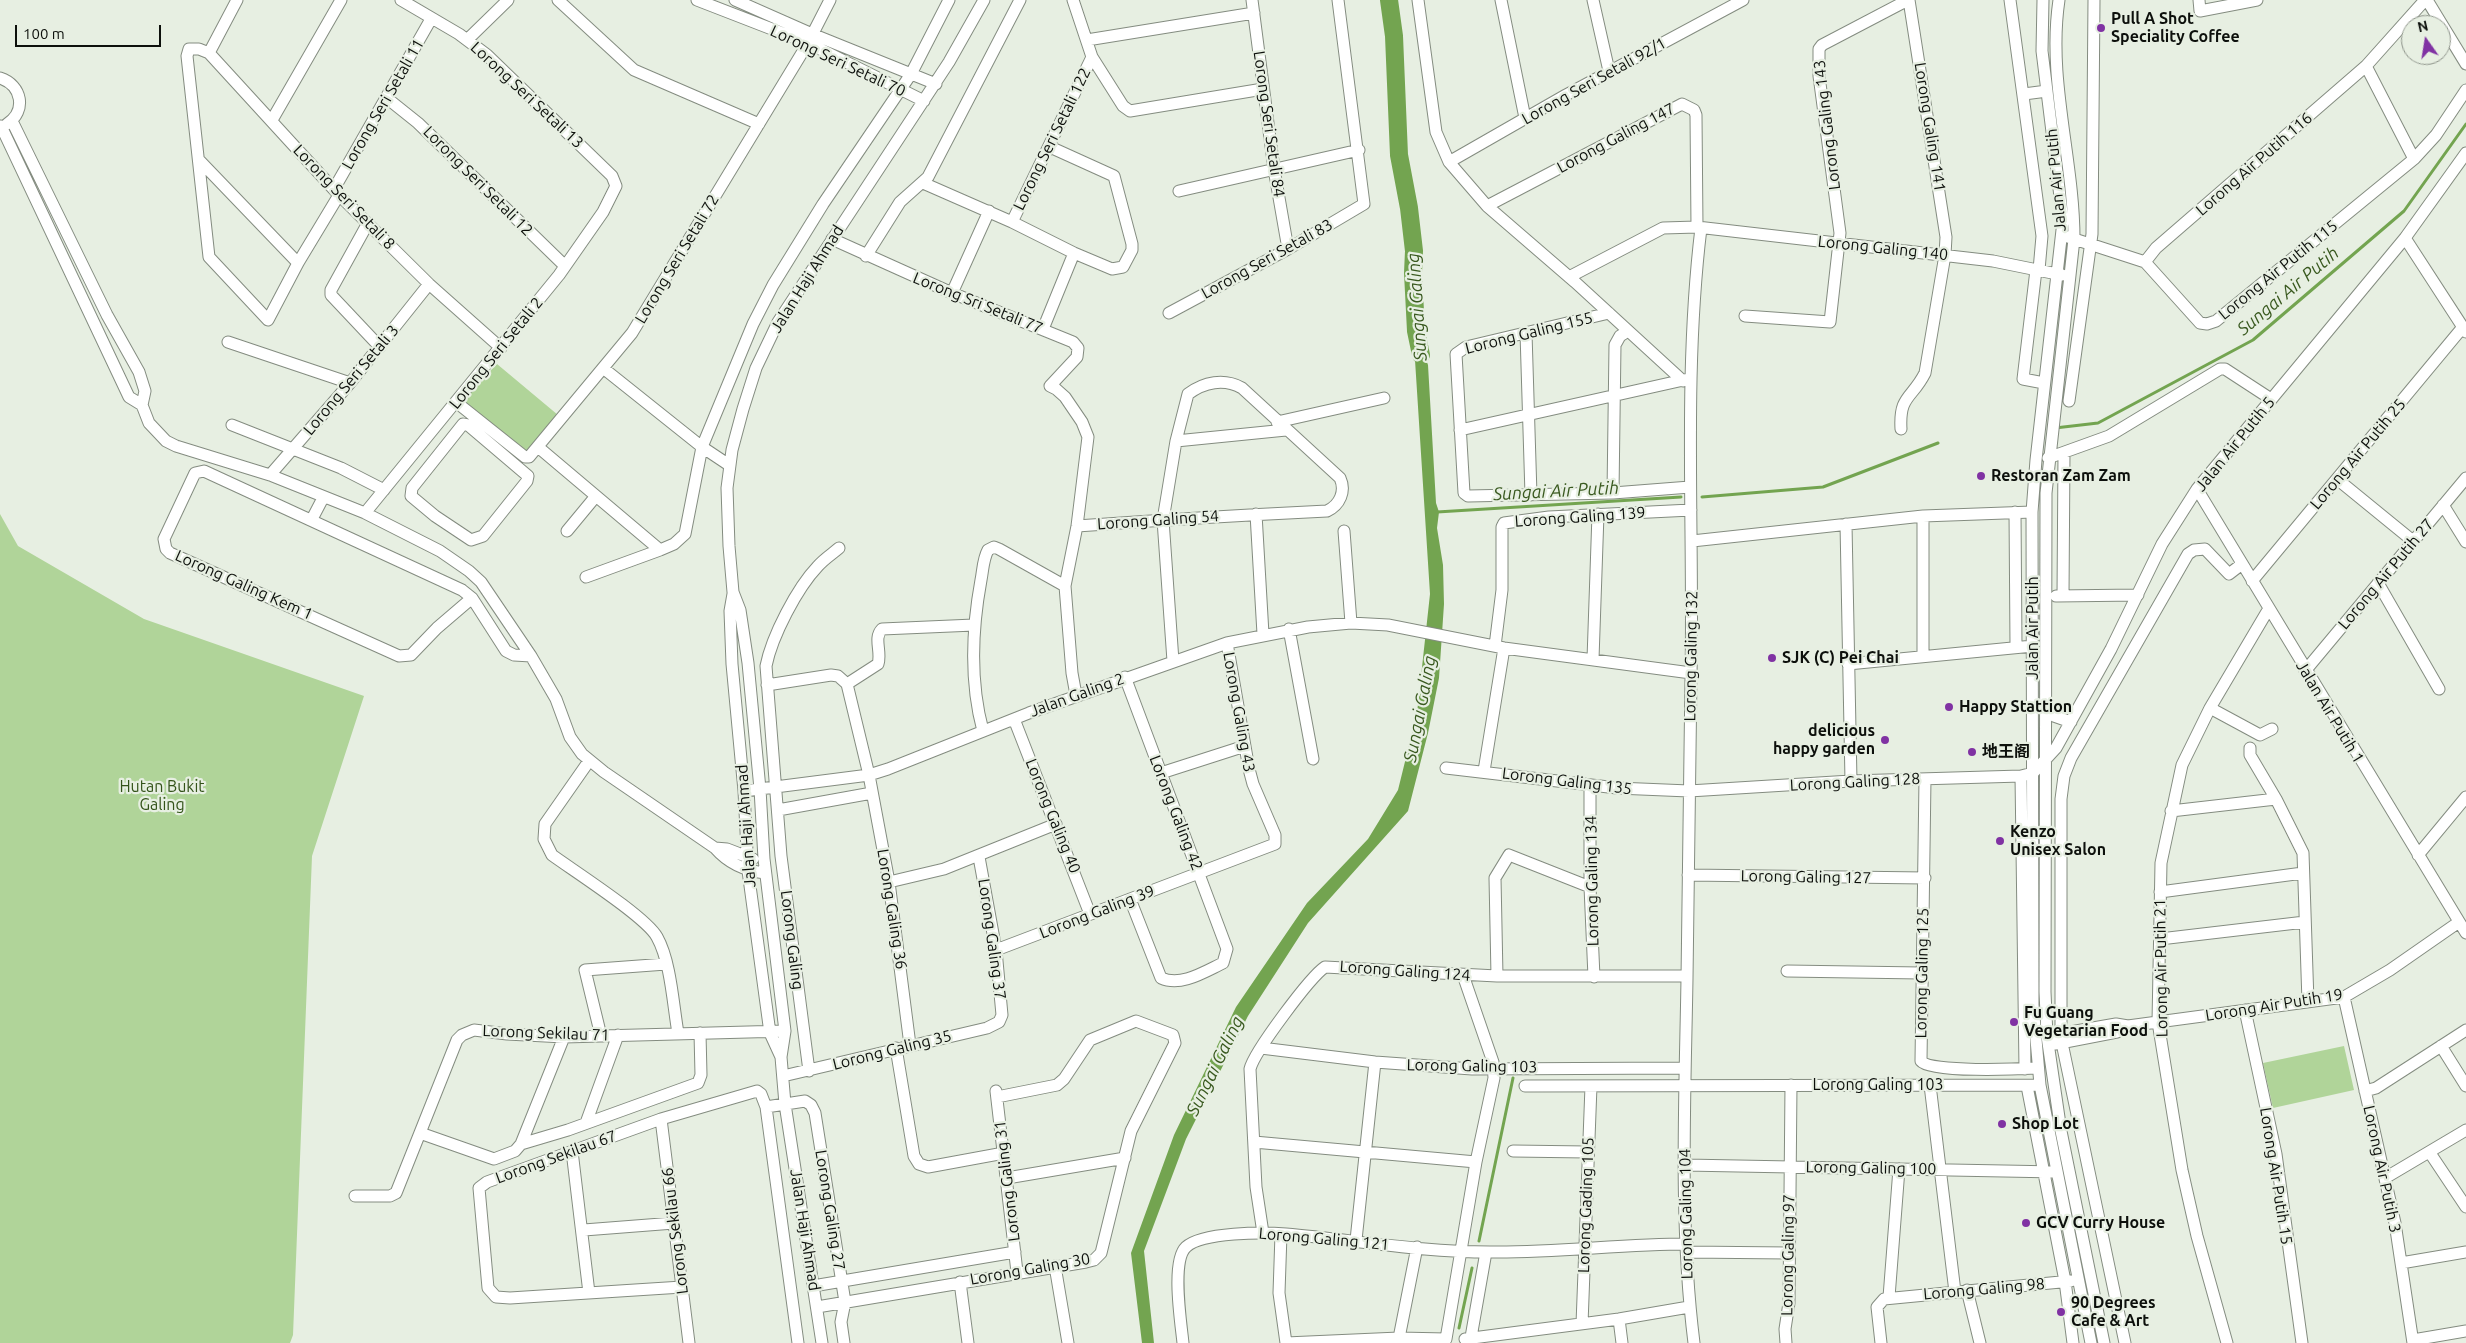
<!DOCTYPE html>
<meta charset="utf-8">
<style>
body{margin:0}
#map{position:relative;width:2466px;height:1343px;overflow:hidden;background:#e7efe2;font-family:Ubuntu,sans-serif}
canvas{display:block}
.north{position:absolute;left:2401px;top:15px;width:50px;height:50px;box-sizing:border-box;background:#e7efe2;border:1px solid #90968c;border-radius:50%;rotate:347deg;font-size:14px;font-weight:700;line-height:20px;text-align:center;color:#0d100c}
.north::after{content:'';display:block;margin:auto;width:18px;height:22px;background:#8032a3;clip-path:polygon(50% 0,100% 100%,50% 72%,0 100%)}
.scale{position:absolute;left:15px;top:25px;width:146px;height:22px;box-sizing:border-box;border:2px solid #0d100c;border-top:0;padding-left:6px;font-size:15px;line-height:18px;white-space:nowrap;color:#0d100c;-webkit-text-stroke:4px #e7efe2;paint-order:stroke}
</style>
<div id="map">
<canvas width="2466" height="1343"></canvas>
<div class="north">N</div>
<div class="scale">100 m</div>
</div>
<script>
const context = document.querySelector('canvas').getContext('2d');
context.lineJoin = 'round';
function paint(path, color) { context.fillStyle = color; context.fill(path, 'evenodd'); }
function strokePath(path, color, width, dash) { context.strokeStyle = color; context.lineWidth = width; context.lineCap = dash ? 'butt' : 'round'; context.setLineDash(dash || []); context.stroke(path); }
function label(font, color, halo, rows, align = 'center') {
  context.font = font + ' Ubuntu,"Noto Sans SC",sans-serif'; context.lineWidth = 4.5; context.setLineDash([]); context.textBaseline = 'middle'; context.strokeStyle = halo; context.fillStyle = color; for (const [text, x, y, turn = 0] of rows) {
    context.save(); context.translate(x, y); context.rotate((+turn || 0) * Math.PI / 180); context.textAlign = isNaN(turn) ? turn : align; if (halo) context.strokeText(text, 0, 0); context.fillText(text, 0, 0); context.restore();
  }
}
paint(new Path2D(`
 M497,364l61,51 -32,39 -68,-50z
 M0,514l18,32 126,73 220,77 -52,160 -19,479 -3,8h-290z
 M2344,1046l10,44 -81,18 -10,-45z`), '#b0d499');
paint(new Path2D(`
 M1416,331l12,34 8,138 3,9 -2,16 6,37 1,39 -5,74 -11,55 -20,78 -100,112 -60,93 -62,123 -42,112 10,92h-12l-11,-90 43,-118 62,-128 71,-104 61,-64 30,-49 19,-77 13,-119 -15,-234z`), '#73a450');
strokePath(new Path2D(`
 M2055,428l43,-5 155,-83 151,-129 62,-87
 M1702,497l121,-10 115,-44
 M1437,512l244,-15
 M1479,1241l34,-163
 M1459,1328l13,-60`), '#73a450', 3);
strokePath(new Path2D(`
 M1389,0l5,36 5,119 10,53 5,43 -1,22 3,58 5,24`), '#73a450', 18);
const minor = new Path2D(`
 M558,0l76,70 125,54
 M697,0l111,43 116,58
 M735,0l77,34 124,50
 M1252,0l22,169 14,80
 M1418,0l18,132 13,30 38,44 88,76 108,99
 M1501,0l24,118
 M1593,0l16,71
 M2010,0l32,236 -3,34
 M2043,0l-1,51 21,170 -27,239 -4,52 1,493 7,80 51,258
 M2059,0c-12,80 15,159 15,239l-28,254 -1,499 2,44 14,95 43,212
 M2199,0l1,11 57,-11
 M2427,0l39,64
 M467,40l41,-40
 M1087,40l167,-27
 M209,53l28,-53
 M1092,57l31,49 7,5 133,-22
 M2366,66l48,93
 M0,78c22,7 27,33 7,46
 M2024,94l23,-3
 M388,99l30,24 147,143
 M272,120l69,-120
 M12,121l95,194 32,57 6,19 -3,14 7,18 17,18 10,5 94,29 95,38 75,38 29,20 12,11 50,74 25,43 14,38 12,17 22,18 111,76c13,15 31,23 50,25
 M1,126l128,271 13,8
 M199,160l99,103
 M1449,162l117,-67 177,-95
 M923,183l89,39 62,31 38,16 11,-2 9,-17v-6l-18,-68 -64,-29
 M334,189l97,-170
 M1179,191l180,-41
 M339,195l-41,68 -30,57 -59,-63 -22,-201 2,-7h10l10,4 130,142 90,89 72,64
 M1487,206l195,-102 12,6 2,5 1,112
 M1012,222l80,-165 -19,-57
 M368,223l-37,67v5l49,52
 M2068,237l77,25 55,61 7,1 9,-3 198,-162 22,-24 30,-45
 M2405,238l61,94
 M832,239l120,54 121,49 5,6 -1,9 -27,29 6,3 9,8 17,25 6,15 -11,89 -12,60 7,87 4,22
 M866,256l34,-54 28,-25 92,-177
 M2145,262l11,-14 210,-182 59,-66
 M2036,270l-13,109 21,4
 M1569,277l94,-49 34,-1 296,34 69,14
 M952,293l37,-82
 M1169,313l119,-64 76,-45 -26,-204
 M1609,313l-143,34 -10,7 8,139 4,3 145,-3 77,-6
 M1745,316l85,6 10,-89 -21,-157v-27l3,-4 86,-45
 M1043,329l31,-76
 M1526,333l5,162
 M228,342l122,41
 M603,368l99,79 27,18
 M2069,401l23,-167 2,-234
 M456,402l69,55h4l103,-124 176,-290 22,-43
 M1277,422l107,-24
 M463,424l5,1 60,51 -1,5 -44,55 -12,4 -36,-24 -24,-20 1,-8z
 M232,425l109,43 43,22
 M1901,429c-2,-34 11,-30 24,-56l20,-118 1,-18 -37,-237
 M1460,430l228,-51
 M1176,441l110,-11
 M538,447l122,103
 M2048,458l61,-22 111,-67h5l46,30
 M270,475l80,-92 79,-99
 M2337,479l76,62
 M2197,489l269,444
 M1613,493l2,-148 5,-9 8,-5
 M2443,505l23,37
 M2015,512l1,134
 M365,513l194,-238 44,-63 13,-26 -4,-10 -125,-121 -28,-21 -58,-34
 M1256,514l7,120
 M312,519l11,-21
 M1846,524l5,257
 M1077,526c84,-6 167,-11 250,-15 13,-6 19,-20 13,-33l-98,-90c-18,-10 -38,-6 -54,6l-12,47 -13,79 10,141
 M567,531l29,-35
 M1344,531l7,92
 M1692,541l231,-25 109,-4
 M586,577l74,-27 14,-6 11,-10 17,-87 51,-123 20,-39 50,-81 88,-130 38,-74
 M2252,581l211,-254
 M2378,583l61,106
 M733,594l-3,17 2,53 12,127 4,80 22,162 11,24
 M2056,596l82,-1
 M2063,596l1,-143
 M472,598l-35,30 -26,27 -12,1 -229,-103 -4,-4 -2,-10 31,-66 9,-2 258,119 10,8 34,53 8,4 17,1
 M1289,629l24,130
 M1495,646l7,-56v-63l2,-4 45,-6 142,-7
 M1923,656v-140
 M1593,659l5,-145
 M1848,664l185,-18
 M2305,671l161,-193
 M1125,677l102,272 -4,14c-19,9 -42,24 -62,15l-31,-79
 M847,684l31,-20c4,-12 -5,-26 4,-35l92,-4
 M767,685l64,-10 7,1 9,8 22,91 20,107 21,163
 M2045,708l9,8 17,6
 M2210,708l50,27 12,-6
 M1014,719l76,195
 M983,731c-13,-48 -11,-102 -2,-151 2,-10 2,-21 7,-30l6,-3 5,2 66,37
 M2250,748v7l26,44 27,54 5,149
 M589,761l-44,63 -1,15 8,16c22,16 94,62 105,82 14,25 16,68 21,96
 M1446,768l171,20 72,3 162,-10 170,-5 12,-3 23,-25 55,-99 51,-105 35,-55 208,-251 61,-85
 M1484,771l20,-123
 M1161,773l84,-27
 M2021,776l4,293
 M1925,779l-4,282c9,12 98,8 116,7
 M1590,785v102l4,90
 M744,791l125,-16 19,-6 141,-56 198,-70 81,-16 43,-4 37,2 116,23 187,25
 M778,810l94,-17
 M2171,811l105,-12
 M715,848l12,1 26,10
 M2418,855l48,-58
 M1688,875l237,3
 M889,882l55,-13 112,-45
 M2160,892l143,-19
 M2160,939l145,-17
 M996,950l279,-106v-9l-22,-51 -4,-15 -22,-126
 M1787,971l134,2
 M1497,976l-2,-98 14,-23 81,32
 M2344,997l51,226 18,120
 M2245,1010l31,144 26,189
 M2061,1034v-235l3,-23 7,-18 117,-204 6,-4 11,-1 24,25 13,-10
 M2053,1035l63,-11 12,2 216,-29 46,-27 69,-48
 M601,1036l-16,-66 81,-6
 M2062,1043l63,300
 M2055,1044l62,-12 9,-5
 M2441,1046l25,40
 M896,1048l18,108 5,8 9,3 76,-14
 M1261,1048l114,14 97,7 213,-1
 M809,1071l-28,-215 -15,-190c6,-30 31,-78 52,-100 6,-7 14,-12 21,-18
 M783,1076l204,-48 12,-6 3,-7 -6,-65 -17,-93
 M1930,1085l25,207
 M1525,1086l515,-1
 M2027,1086l38,195 8,62
 M996,1091l21,181
 M2365,1091l11,-3 90,-58
 M766,1107l39,-6 6,4 4,8 30,189 -4,20 3,21
 M661,1119l28,224
 M586,1123l32,-88
 M420,1133l74,26 21,-8 6,-7 43,-107
 M1254,1142l222,20
 M521,1144l47,-14 130,-47 3,-8 -1,-42
 M572,1151l17,142
 M1513,1151l74,1
 M2430,1153l36,54
 M1685,1165l372,7
 M1007,1178l118,-20
 M2385,1178l81,-48
 M355,1196h35l6,-3 61,-153 5,-5 12,-5 33,4 57,3 221,-6
 M584,1230l90,-7
 M1263,1233l-7,-46 -6,-118c4,-17 60,-92 75,-102l172,9h190
 M1281,1234l-2,59 7,50
 M1356,1240l19,-178
 M1687,1252l102,1
 M2401,1263l65,-11
 M1055,1266l13,77
 M960,1282l8,61
 M813,1286l202,-34
 M682,1287l-172,11 -14,-1 -8,-9 -9,-100 8,-6 174,-63 96,-28 4,3 5,13 32,236
 M1967,1290l13,53
 M1889,1297l10,-128
 M817,1307l269,-45 8,-2 7,-7 30,-122 44,-88 -2,-8 -37,-14 -46,19 -26,39 -7,6 -60,12
 M1619,1319l3,24
 M1582,1324l9,-238
 M1399,1338l18,-91
 M1465,1339l154,-20 70,-12
 M2413,1340l53,-9
 M822,1343l-37,-239 -4,-47 4,-26 -21,-172 -4,-70 -12,-126 -8,-53 -7,-18 -4,-46 -2,-58 5,-38 11,-41 13,-41 22,-46 171,-260 35,-62
 M1183,1343c-2,-20 -12,-82 3,-96 16,-15 78,-15 100,-13 68,6 136,18 204,18 66,1 131,-8 197,-8
 M1286,1343l113,-5 47,1 30,-177 18,-84 -1,-16 -30,-87
 M1470,1343l16,-91
 M1694,1343c-15,-120 -9,-243 -7,-364 2,-101 2,-202 4,-303 3,-149 -8,-300 10,-448
 M1786,1343l-1,-14 4,-26 2,-218
 M1881,1343l-4,-36 7,-8 187,-18
 M2227,1343l-30,-107 -15,-66 -24,-148 3,-159 21,-98 28,-57 58,-98`);
strokePath(minor, '#848c80', 13);
strokePath(minor, '#fff', 11);
for (const [x, y, r, color] of [
 [2101,28,5,"#8032a3"],
 [1981,476,5,"#8032a3"],
 [1772,658,5,"#8032a3"],
 [1949,707,5,"#8032a3"],
 [1885,740,5,"#8032a3"],
 [1972,752,5,"#8032a3"],
 [2000,841,5,"#8032a3"],
 [2014,1022,5,"#8032a3"],
 [2002,1124,5,"#8032a3"],
 [2026,1223,5,"#8032a3"],
 [2061,1312,5,"#8032a3"]
]) { const dot = new Path2D(); dot.arc(x, y, r, 0, 2 * Math.PI); context.fillStyle = color; context.fill(dot); strokePath(dot, '#e7efe2', 2); }
label('bold 16px', '#0d100c', '#e7efe2', [
 ["Pull A Shot",2111,19],
 ["Speciality Coffee",2111,37],
 ["Restoran Zam Zam",1991,476],
 ["SJK (C) Pei Chai",1782,658],
 ["Happy Stattion",1959,707],
 ["delicious",1875,731,"right"],
 ["happy garden",1875,749,"right"],
 ["地王阁",1982,752],
 ["Kenzo",2010,832],
 ["Unisex Salon",2010,850],
 ["Fu Guang",2024,1013],
 ["Vegetarian Food",2024,1031],
 ["Shop Lot",2012,1124],
 ["GCV Curry House",2036,1223],
 ["90 Degrees",2071,1303],
 ["Cafe & Art",2071,1321]
], 'left');
label('16px', '#0d100c', '#e7efe2', [
 ["Lorong Seri Setali 70",838,61,25],
 ["Lorong Seri Setali 92/1",1594,81,-29],
 ["Lorong Seri Setali 13",527,95,43],
 ["Lorong Seri Setali 11",383,104,-60],
 ["Lorong Seri Setali 84",1269,124,82],
 ["Lorong Galing 143",1827,125,-97],
 ["Lorong Galing 141",1930,127,81],
 ["Lorong Galing 147",1616,138,-28],
 ["Lorong Seri Setali 122",1052,139,-64],
 ["Lorong Air Putih 116",2254,164,-41],
 ["Jalan Air Putih",2056,180,-95],
 ["Lorong Seri Setali 12",478,181,45],
 ["Lorong Seri Setali 8",344,197,46],
 ["Lorong Galing 140",1883,248,6],
 ["Lorong Seri Setali 72",677,259,-59],
 ["Lorong Seri Setali 83",1267,259,-29],
 ["Lorong Air Putih 115",2278,270,-39],
 ["Jalan Haji Ahmad",807,279,-58],
 ["Lorong Sri Setali 77",978,303,22],
 ["Lorong Galing 155",1529,333,-14],
 ["Lorong Seri Setali 2",496,353,-51],
 ["Lorong Seri Setali 3",351,380,-50],
 ["Jalan Air Putih 5",2235,444,-51],
 ["Lorong Air Putih 25",2358,454,-50],
 ["Lorong Galing 139",1580,517,-4],
 ["Lorong Galing 54",1158,520,-4],
 ["Lorong Air Putih 27",2386,574,-50],
 ["Lorong Galing Kem 1",244,585,24],
 ["Jalan Air Putih",2033,628,-90],
 ["Lorong Galing 132",1691,656,-89],
 ["Jalan Galing 2",1077,695,-20],
 ["Lorong Galing 43",1239,712,80],
 ["Jalan Air Putih 1",2330,712,59],
 ["Lorong Galing 135",1567,781,7],
 ["Lorong Galing 128",1855,782,-3],
 ["Lorong Galing 42",1176,813,69],
 ["Lorong Galing 40",1053,816,68],
 ["Jalan Haji Ahmad",746,826,-94],
 ["Lorong Galing 127",1806,877,1],
 ["Lorong Galing 134",1592,881,-91],
 ["Lorong Galing 36",892,909,81],
 ["Lorong Galing 39",1097,912,-21],
 ["Lorong Galing 37",992,939,82],
 ["Lorong Galing",792,940,83],
 ["Lorong Air Putih 21",2161,968,-91],
 ["Lorong Galing 124",1405,971,4],
 ["Lorong Galing 125",1922,973,-89],
 ["Lorong Air Putih 19",2274,1005,-9],
 ["Lorong Sekilau 71",546,1033,2],
 ["Lorong Galing 35",892,1050,-14],
 ["Lorong Galing 103",1472,1066,1],
 ["Lorong Galing 103",1878,1085],
 ["Lorong Sekilau 67",556,1157,-20],
 ["Lorong Galing 100",1871,1168,1],
 ["Lorong Air Putih 3",2382,1169,78],
 ["Lorong Air Putih 15",2276,1176,81],
 ["Lorong Galing 31",1007,1181,-97],
 ["Lorong Gading 105",1586,1205,-88],
 ["Lorong Galing 27",830,1210,81],
 ["Lorong Galing 104",1686,1214,-91],
 ["Jalan Haji Ahmad",805,1230,81],
 ["Lorong Sekilau 66",675,1231,-97],
 ["Lorong Galing 121",1324,1239,5],
 ["Lorong Galing 97",1788,1255,-89],
 ["Lorong Galing 30",1030,1269,-10],
 ["Lorong Galing 98",1984,1289,-5]
]);
label('16px', '#335319', '#e7efe2', [
 ["Hutan Bukit",162,787],
 ["Galing",162,805]
]);
label('italic 18px', '#39591f', '#e7efe2', [
 ["Sungai Air Putih",2288,291,-40],
 ["Sungai Galing",1417,307,-94],
 ["Sungai Air Putih",1556,491,-3],
 ["Sungai Galing",1420,709,-79],
 ["Sungai Galing",1215,1066,-64]
]);
</script>
